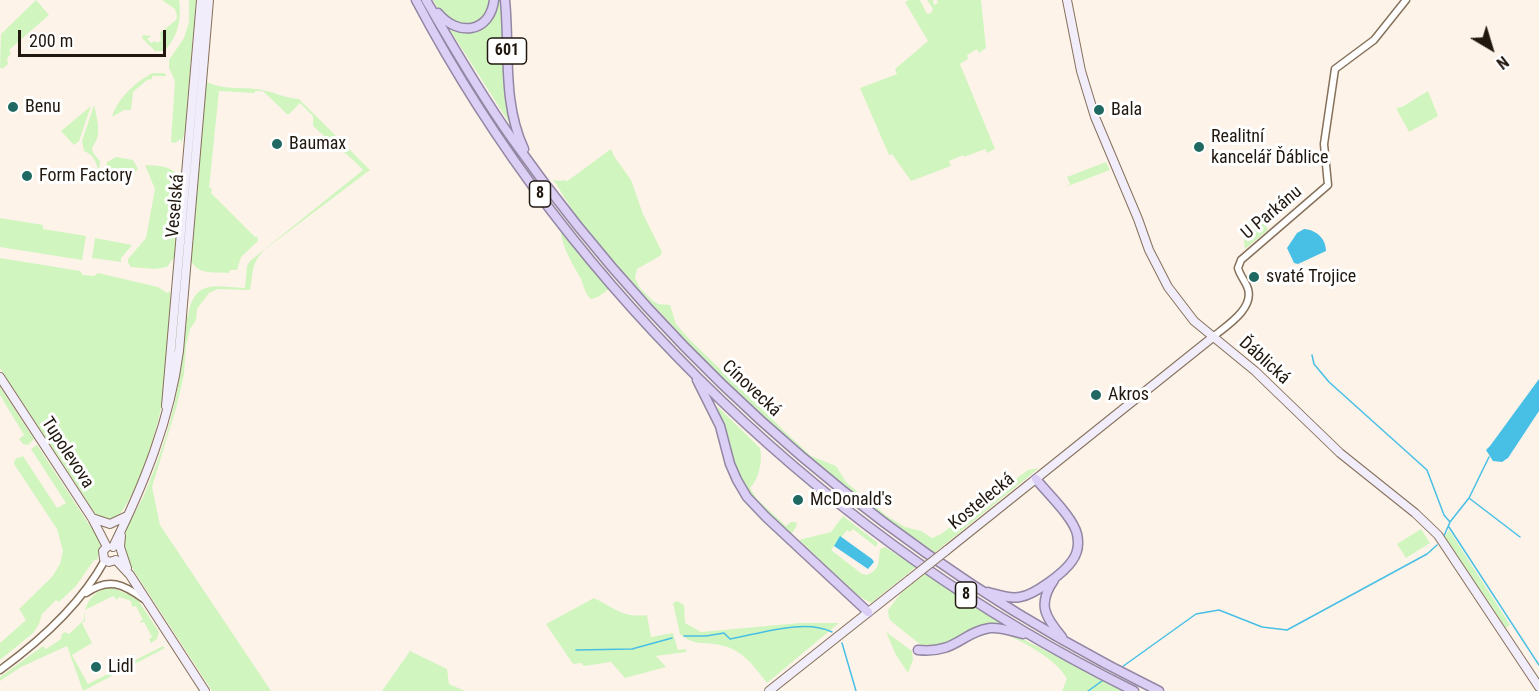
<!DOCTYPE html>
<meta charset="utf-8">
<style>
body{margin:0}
#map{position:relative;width:1539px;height:691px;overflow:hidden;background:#fdf3e9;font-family:"Roboto Condensed",sans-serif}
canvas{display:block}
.north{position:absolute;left:1461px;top:18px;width:60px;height:60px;-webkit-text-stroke:4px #fff;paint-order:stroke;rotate:142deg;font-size:16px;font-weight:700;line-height:24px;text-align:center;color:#21180f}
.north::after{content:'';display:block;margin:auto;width:21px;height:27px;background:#21180f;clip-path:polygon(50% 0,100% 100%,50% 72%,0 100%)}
.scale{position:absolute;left:18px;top:30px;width:148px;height:27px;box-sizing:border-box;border:3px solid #21180f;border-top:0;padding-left:8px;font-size:18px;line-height:21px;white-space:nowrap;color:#21180f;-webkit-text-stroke:4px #fff;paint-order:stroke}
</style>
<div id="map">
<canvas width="1539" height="691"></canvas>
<div class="north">N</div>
<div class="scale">200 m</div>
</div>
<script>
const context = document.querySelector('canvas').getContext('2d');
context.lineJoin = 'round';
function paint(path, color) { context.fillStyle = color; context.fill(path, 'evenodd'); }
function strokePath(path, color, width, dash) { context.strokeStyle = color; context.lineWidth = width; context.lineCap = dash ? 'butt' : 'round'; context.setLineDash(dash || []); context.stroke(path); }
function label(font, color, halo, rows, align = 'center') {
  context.font = font + ' "Roboto Condensed",sans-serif'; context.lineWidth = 6; context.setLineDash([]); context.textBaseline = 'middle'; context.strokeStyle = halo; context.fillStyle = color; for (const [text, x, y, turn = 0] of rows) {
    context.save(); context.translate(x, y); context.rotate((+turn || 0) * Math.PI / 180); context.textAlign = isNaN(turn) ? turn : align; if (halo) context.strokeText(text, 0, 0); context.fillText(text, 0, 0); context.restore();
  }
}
paint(new Path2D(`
 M36,0l13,15 -40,35 2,3 -4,6 1,5 -6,5 -2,-2 1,-33z
 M162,0h17c3,18 -1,38 -15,51h-9l-13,-13 1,-3 8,1 -4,3 4,4 4,-2 3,2 3,-3 -1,-7 16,-13 1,-4 -2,-7z
 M189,0h7l-11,132 -4,12v-5l-6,4 -4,-1 4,-61 -6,-13v-8l15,-22 5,-16z
 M433,0h58l-2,11 -15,14c-23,0 -30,-5 -41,-25z
 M499,0h3l2,86 6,38 -60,-94c24,9 47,-5 49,-30z
 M909,0h11l7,14 4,-1 2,-4 -6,-9h6l1,5 4,-2 -1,-3h44l5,48 -7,5 -2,-4 -10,6 1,4 -8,5 35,85 -8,4 -2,-4 -21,8 -1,-2 -14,6 2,5 -40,15 -19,-27 -3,1 -29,-67 37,-14 -2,-5 33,-28 -23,-39z
 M153,73h11l3,3h-15v3l-5,1 -14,12 -2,18h-7l-12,7c5,-18 24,-36 41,-44z
 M205,81c18,10 37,5 57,9 12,2 23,8 37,9l71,71 -106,80c-14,16 -10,21 -14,40l-32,-1 -9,4 -12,16 -1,11 -6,9 -4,17 -2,28 -7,31 -25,82 8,38 111,166h-59l-87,-134c-8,-23 12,-44 20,-64 15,-37 29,-76 34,-116 3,-20 4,-40 6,-60l3,-1c6,-37 26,-30 57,-28l2,-22 3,-5 113,-91c-16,-17 -34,-29 -50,-44v-10l-13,-13 -12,12 -25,-24h-8l-1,2 -35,-2 -10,97h3l-1,5 44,44 2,-1 1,5 -17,16 -4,13h-7l-1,3c-14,-1 -34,2 -38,-14z
 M1428,91l10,25 -29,16 -13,-24 6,-1z
 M94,105c2,8 5,20 4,29 -2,15 -13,11 2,27l-1,11c-3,-10 -5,-17 -15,-21l-2,-10z
 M91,106l-12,35 -5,4 -13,-14z
 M611,149l3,7 17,24 12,34 19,38 -2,4 -23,13 -2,9 5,10 12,12 6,4 12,1 6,19 14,16 58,56 7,5 25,26 31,29 25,10 10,16 41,34 18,11 16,4 11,7 9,-4 87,-64 11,-2 -106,86 -104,-79 -115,-104 -92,-100 -46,-55 -23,-37 4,2 9,-1v2z
 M116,157l17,3 5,9 -6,6 -27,-4 2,-9z
 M1106,162l4,8 -45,17 5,-3 -3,-7z
 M145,165c12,1 26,0 33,11l2,-1 -3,-6 4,6 -6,81 -8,11 -12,2 -24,-2 -3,-4v-4l18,-21 9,-49z
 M1260,214l8,16 -23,19 -3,-25z
 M0,218l43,7v4l43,7 -4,24 -82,-13z
 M560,226l49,63 -11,8 -7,2c-7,-6 -7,-14 -11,-22 -10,-17 -18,-30 -20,-51z
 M95,238l37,7 -11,13v4l-29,-4z
 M0,258l80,13 3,4 11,1 4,-3 60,14 9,6 3,-2 1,13c-3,31 -4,63 -8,93 -3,26 -29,110 -50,124l-14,-3 -4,-5 -95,-145z
 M0,387l34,52 -6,6 -5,-1 -4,-5 5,-4 -24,-40z
 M717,406l43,42c3,12 -1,31 -10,40l7,11 29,27 5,-4h5l1,3 -6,10 -36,-34 -12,-16 -11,-25z
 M37,445l61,93 3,9 -4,13h-3l-18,26 -17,16 -3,-2 -14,14 -3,10 -6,9 -33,27v-17l26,-23 -7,-11 33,-32 8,-13 3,-13 -6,-22 -43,-65 1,-5 8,-3 34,52 9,-5 -35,-54z
 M843,516l35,27 -2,4 -23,-18 -3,3 -3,-2 -16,20 31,24 5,1c14,-6 11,-14 13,-26l5,-2 31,20 -45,36 -14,-8 -58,-55 32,-8z
 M1421,529l9,14 -24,15 -9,-14z
 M1449,530l61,95 -4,3 -61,-91z
 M926,573l69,46 5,4 -17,2 -41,22 -12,1 -9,-3 -29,-23 -3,-4 -1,-8 13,-17z
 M107,588h6l14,6 2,-2 7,5 23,35 -2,7 -6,4 -2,-4 3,-2 -8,-15 -3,1 -1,-2 3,-1 -7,-14 -4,1 -1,-6 -12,-4 -2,3 -4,-4 -28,14v11l-3,2 10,20 -20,12 16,29 75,-38 2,2 -82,43 -16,-45 -46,21 -21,14v-4l43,-31 3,3 15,-10 1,-5 3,-2 4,2 15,-14c0,-16 8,-28 23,-32z
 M594,598c21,10 28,20 53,17l4,22 22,-4 5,17 8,-1v3l-30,4 10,11 -41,11 -14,-16 -27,4 -3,-3 -8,1 -27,-40z
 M677,601l7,4 1,18 16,9 99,-9h39l-72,60c-13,-17 -25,-34 -47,-38 -19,-4 -23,2 -40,-11l-7,-31z
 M886,632l26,19 1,9 -5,13 -12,-18z
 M997,632l16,2 111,57h-62l5,-12c-9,-19 -50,-42 -70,-47z
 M410,651l37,18 2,15 16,7h-83z`), '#d1f5bf');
paint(new Path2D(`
 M1304,229c13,1 22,10 22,22l-28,13 -4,-1 -7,-15 10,-15z
 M1539,379v32l-31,47 -6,4 -9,-1 -7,-11 4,-4z
 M840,536l32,23 2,3 -6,7 -34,-23z`), '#48bfe5');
strokePath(new Path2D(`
 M1312,355l2,9 15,18 98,88 17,45 6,7
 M1469,498l51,39
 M1449,527l90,138
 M1444,536l6,-14 19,-24 20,-41
 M684,636h22l18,-3 6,6c29,-5 75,-21 102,-7
 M842,643l14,48
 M576,650l56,-1 40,-11
 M1122,667l74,-53 23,-4 43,17 25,3 140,-76 10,-9
 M1088,691l18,-13`), '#48bfe5', 1.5);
const tertiary = new Path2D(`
 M1213,337c13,-11 41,-28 35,-48 -2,-7 -8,-13 -10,-21l3,-8 87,-75 -4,-41 11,-75 39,-29 32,-40
 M86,593c23,-16 37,-9 58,6
 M0,670c40,-29 81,-66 105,-110`);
const secondary = new Path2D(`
 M1067,0l14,71 14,46 43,102 11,31 19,37 26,34 61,50 85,82 75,60 23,22 101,152
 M0,377l92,141 15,29
 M166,406l35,-406
 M92,518l18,6 17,-8
 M121,536l-1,11 7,21
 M107,547l-4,4 1,8 5,3 7,-2
 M113,547c31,-63 57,-127 66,-196l30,-351
 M947,550l266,-213
 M116,560l14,15 75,116
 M769,691l140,-111`);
const trunk = new Path2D(`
 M416,0c156,295 420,544 718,691
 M426,0c27,47 55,95 87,140 166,235 387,424 646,551
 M505,0c5,51 -3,102 19,149
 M438,13c20,24 52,20 56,-13
 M697,380l23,46 10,38 7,16 10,17 19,20 102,95
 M1054,580c-17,24 -9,37 8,57
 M988,592c11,3 21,7 32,5 14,-2 44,-24 52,-36 6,-8 7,-18 5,-27 -4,-17 -30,-41 -41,-55
 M918,650c38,4 44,-18 72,-22 11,-1 22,3 33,6`);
strokePath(tertiary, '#86715a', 9);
strokePath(secondary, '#86715a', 10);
strokePath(trunk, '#9487a3', 11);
strokePath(tertiary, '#fff', 6);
strokePath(secondary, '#f2edfb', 8);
strokePath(trunk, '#dbcff6', 8);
const secondaryBridge = new Path2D(`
 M909,580l38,-30`);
strokePath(secondaryBridge, '#86715a', 10, []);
strokePath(secondaryBridge, '#f2edfb', 8);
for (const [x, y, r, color] of [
 [13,107,6,"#1f6962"],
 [1099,110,6,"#1f6962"],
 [277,144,6,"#1f6962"],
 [1199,147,6,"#1f6962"],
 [27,176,6,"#1f6962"],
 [1254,277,6,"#1f6962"],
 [1096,395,6,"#1f6962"],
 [798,500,6,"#1f6962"],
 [96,667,6,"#1f6962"]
]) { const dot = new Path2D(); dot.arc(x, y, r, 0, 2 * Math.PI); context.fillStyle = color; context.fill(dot); strokePath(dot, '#fff', 2); }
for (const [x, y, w] of [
 [507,51,39],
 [540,194,21],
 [966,595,21]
]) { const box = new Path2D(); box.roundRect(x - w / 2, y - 13, w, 26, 4.5); context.fillStyle = '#fff'; context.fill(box); strokePath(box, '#21180f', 1.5); }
label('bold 16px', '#21180f', null, [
 ["601",507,51],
 ["8",540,194],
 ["8",966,595]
]);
label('18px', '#21180f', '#fff', [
 ["Benu",25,107],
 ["Bala",1111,110],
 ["Realitní",1211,137],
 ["kancelář Ďáblice",1211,158],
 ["Baumax",289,144],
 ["Form Factory",39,176],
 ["svaté Trojice",1266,277],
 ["Akros",1108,395],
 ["McDonald's",810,500],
 ["Lidl",108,667]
], 'left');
label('18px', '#21180f', '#fff', [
 ["Veselská",176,206,-85],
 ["U Parkánu",1272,213,-40],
 ["Ďáblická",1264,361,42],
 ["Cínovecká",751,389,43],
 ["Tupolevova",67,453,57],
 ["Kostelecká",982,502,-39]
]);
</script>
